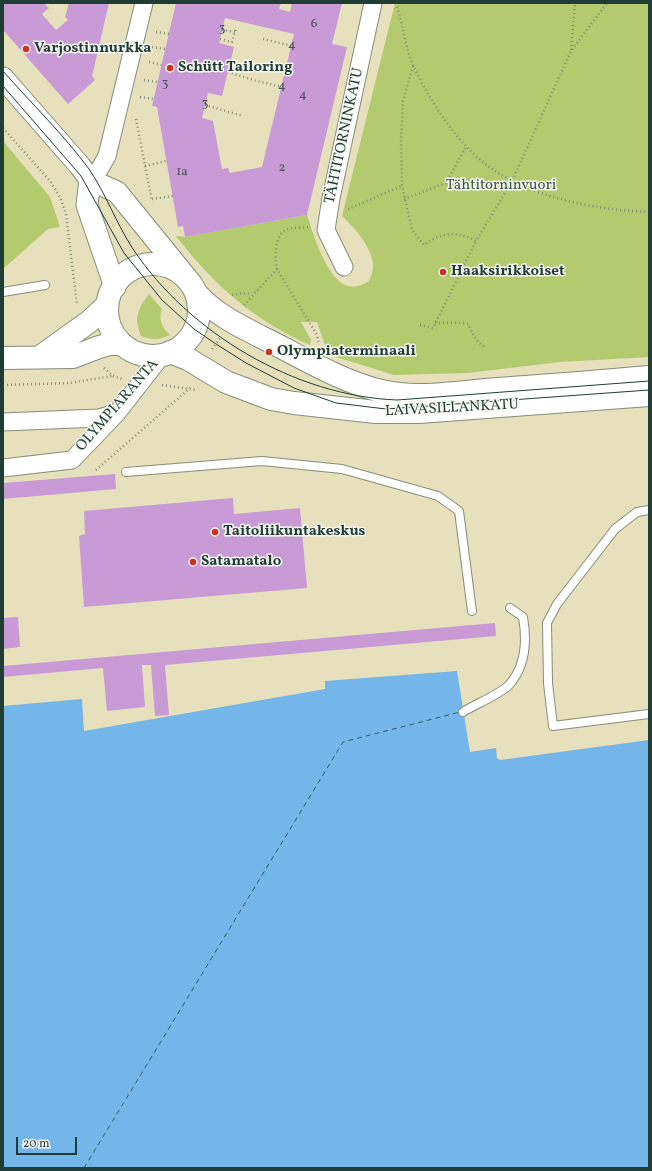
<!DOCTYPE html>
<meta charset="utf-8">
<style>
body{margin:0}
#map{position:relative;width:652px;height:1171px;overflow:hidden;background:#e7e0bc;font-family:Vollkorn,serif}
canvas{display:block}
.frame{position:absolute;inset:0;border:4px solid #1f3d34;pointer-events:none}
.scale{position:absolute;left:16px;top:1137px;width:61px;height:18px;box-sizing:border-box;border:2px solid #1f3d34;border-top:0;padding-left:5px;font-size:12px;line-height:14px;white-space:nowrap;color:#1f3d34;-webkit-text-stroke:3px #f6f6f2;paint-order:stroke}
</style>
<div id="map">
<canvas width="652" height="1171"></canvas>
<div class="frame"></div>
<div class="scale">20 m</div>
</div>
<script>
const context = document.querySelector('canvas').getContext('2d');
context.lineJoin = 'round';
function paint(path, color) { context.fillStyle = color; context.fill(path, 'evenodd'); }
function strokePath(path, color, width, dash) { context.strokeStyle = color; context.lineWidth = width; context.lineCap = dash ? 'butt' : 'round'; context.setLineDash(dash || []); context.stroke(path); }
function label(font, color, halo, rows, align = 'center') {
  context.font = font + ' Vollkorn,serif'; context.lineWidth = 3; context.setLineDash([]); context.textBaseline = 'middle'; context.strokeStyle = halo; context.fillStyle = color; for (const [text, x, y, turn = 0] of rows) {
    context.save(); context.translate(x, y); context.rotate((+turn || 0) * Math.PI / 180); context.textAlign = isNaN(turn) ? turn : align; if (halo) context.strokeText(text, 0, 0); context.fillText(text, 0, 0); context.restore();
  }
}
paint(new Path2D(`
 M395,3h254v354l-89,5 -93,11 -73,2 -58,-18 -10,-9 -9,-26h-16l10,18 -1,5c-57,-25 -96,-60 -134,-109l9,1 122,-22c6,19 19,61 38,70 9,4 17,0 24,-4 2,-5 5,-12 4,-18 -3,-18 -18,-35 -31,-47z
 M3,141l47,56 10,30 -12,2 -45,40z
 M149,294l13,15c-4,10 0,19 8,26 -11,5 -19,5 -29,1 -7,-18 -4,-26 8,-42z`), '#b4ca6e');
paint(new Path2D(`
 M457,671l13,81 26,-4 1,10 3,2 149,-20v428h-646v-462l79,-7 2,32 241,-42v-8z`), '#74b6e9');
strokePath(new Path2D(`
 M84,1168l259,-426 117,-30`), '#345b61', 1, [5, 4]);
paint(new Path2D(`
 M3,3h41l5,5 -7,6 14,16 12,-10 -3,-3 4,-14h40l-17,73 3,4 -27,24 -65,-74z
 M176,3h105l-2,6 11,3 2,-9h50l-10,41 15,3 -40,168 -122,22 -2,-11 -5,1 -21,-120 -5,-1zM225,18l69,16 -32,133 -32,6 -2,-5 -6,1 -9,-48 -11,-3 6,-25 14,3 12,-49 -15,-4z
 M115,474l1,15 -113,10v-16z
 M233,498l1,16 66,-6 7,80 -223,19 -5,-71 6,-2 -1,-23z
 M18,617l2,30 -17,2v-31z
 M495,623l1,13 -331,29 4,50 -14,1 -4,-51h-9l3,42 -38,4 -4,-43 -100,9v-11z`), '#c89bd6');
const service = new Path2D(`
 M3,292l42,-7
 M126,472l136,-11 80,8 96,27 21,15 13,100
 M649,510l-12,2 -22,17 -58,75 -10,19 1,60 5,43 96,-12
 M463,712c11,-7 39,-19 46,-27 17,-19 18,-45 14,-68l-13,-9`);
const minor = new Path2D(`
 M90,180l9,-10 8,-14 37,-153
 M344,267l-18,-37 5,-32 42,-195
 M3,422l96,-4 18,-5
 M3,468l69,-8 45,-47 46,-59`);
const tertiary = new Path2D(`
 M3,78l77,88 10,14 27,12 69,85
 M90,180l-3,25 28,82`);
const secondary = new Path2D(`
 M107 310a46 46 0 1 1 92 0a46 46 0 1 1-92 0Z
 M196,293c21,24 52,37 81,52 33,17 67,37 104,46 34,8 71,2 105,-1 55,-4 109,-8 163,-13
 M170,352l18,7 38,23 45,17 23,4 82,9h43l230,-17
 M40,357l50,-36 17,-16
 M3,358l70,-1 26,-10 11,-3h12`);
strokePath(service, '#838e78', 10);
strokePath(minor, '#838e78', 19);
strokePath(tertiary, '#838e78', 23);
strokePath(secondary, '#838e78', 24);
strokePath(new Path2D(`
 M396,3c7,21 9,45 18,64 17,37 47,82 81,104 43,28 104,39 154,41
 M222,30l13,2
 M156,32l13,2
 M220,39l12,3 4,-14
 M263,39l29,7
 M152,47l13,2
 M571,50l4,-47
 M149,62l13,3
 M413,66l-10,35 -2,40 1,45 10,44 12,15c17,-13 33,-14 52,-4l36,-60 59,-130 36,-48
 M228,72l25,8 29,7
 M144,80l14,2
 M140,97l14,2
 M205,105l38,11
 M136,119l16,82
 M3,128l47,53 10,16 6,17 11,91
 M145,166l21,-5
 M152,199l21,-3
 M404,199l42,-16 20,-36
 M348,209l54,-23
 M308,227c-7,1 -16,0 -22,3 -12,5 -11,29 -9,39l40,66 2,9
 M232,295l11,-2 9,1
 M244,305l33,-36
 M435,323c7,0 28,-1 33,1 5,10 8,18 18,24
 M420,325l13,3 43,-87
 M212,349l8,-11
 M104,368l9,8 9,3
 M3,385l67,-2 42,-7
 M162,385l35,5
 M96,470l94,-82`), '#838e78', 2.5, [1, 3]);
strokePath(service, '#fff', 8);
strokePath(minor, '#fff', 17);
strokePath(tertiary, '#fff', 21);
strokePath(secondary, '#fff', 22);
strokePath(new Path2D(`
 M3,71c28,32 61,64 86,98 17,25 27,54 44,80 56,84 162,147 264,151l252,-19
 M3,86l78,90 43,77 38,47 32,29 22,15 30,19 48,25 42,15 50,6 263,-19`), '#1f3d34', 1);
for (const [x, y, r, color] of [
 [26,49,4,"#c8321e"],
 [170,68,4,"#c8321e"],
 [443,272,4,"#c8321e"],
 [269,352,4,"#c8321e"],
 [215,532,4,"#c8321e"],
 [193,562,4,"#c8321e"]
]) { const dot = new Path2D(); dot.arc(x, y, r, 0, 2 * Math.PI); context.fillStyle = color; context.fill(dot); strokePath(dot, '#f6f6f2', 1.5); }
label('13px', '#49545c', null, [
 ["6",314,25],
 ["3",222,30],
 ["4",292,46],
 ["3",165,85],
 ["4",282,87],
 ["4",303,96],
 ["3",205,105],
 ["2",282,169],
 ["1a",182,173]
]);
label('bold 15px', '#1f3d34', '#f6f6f2', [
 ["Varjostinnurkka",34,49],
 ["Schütt Tailoring",178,68],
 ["Haaksirikkoiset",451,272],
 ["Olympiaterminaali",277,352],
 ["Taitoliikuntakeskus",223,532],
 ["Satamatalo",201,562]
], 'left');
label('15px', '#1f3d34', '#f6f6f2', [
 ["TÄHTITORNINKATU",345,136,-78],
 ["OLYMPIARANTA",118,406,-49],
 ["LAIVASILLANKATU",452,409,-3]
]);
label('15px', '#3d5940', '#f6f6f2', [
 ["Tähtitorninvuori",501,186]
]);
</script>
